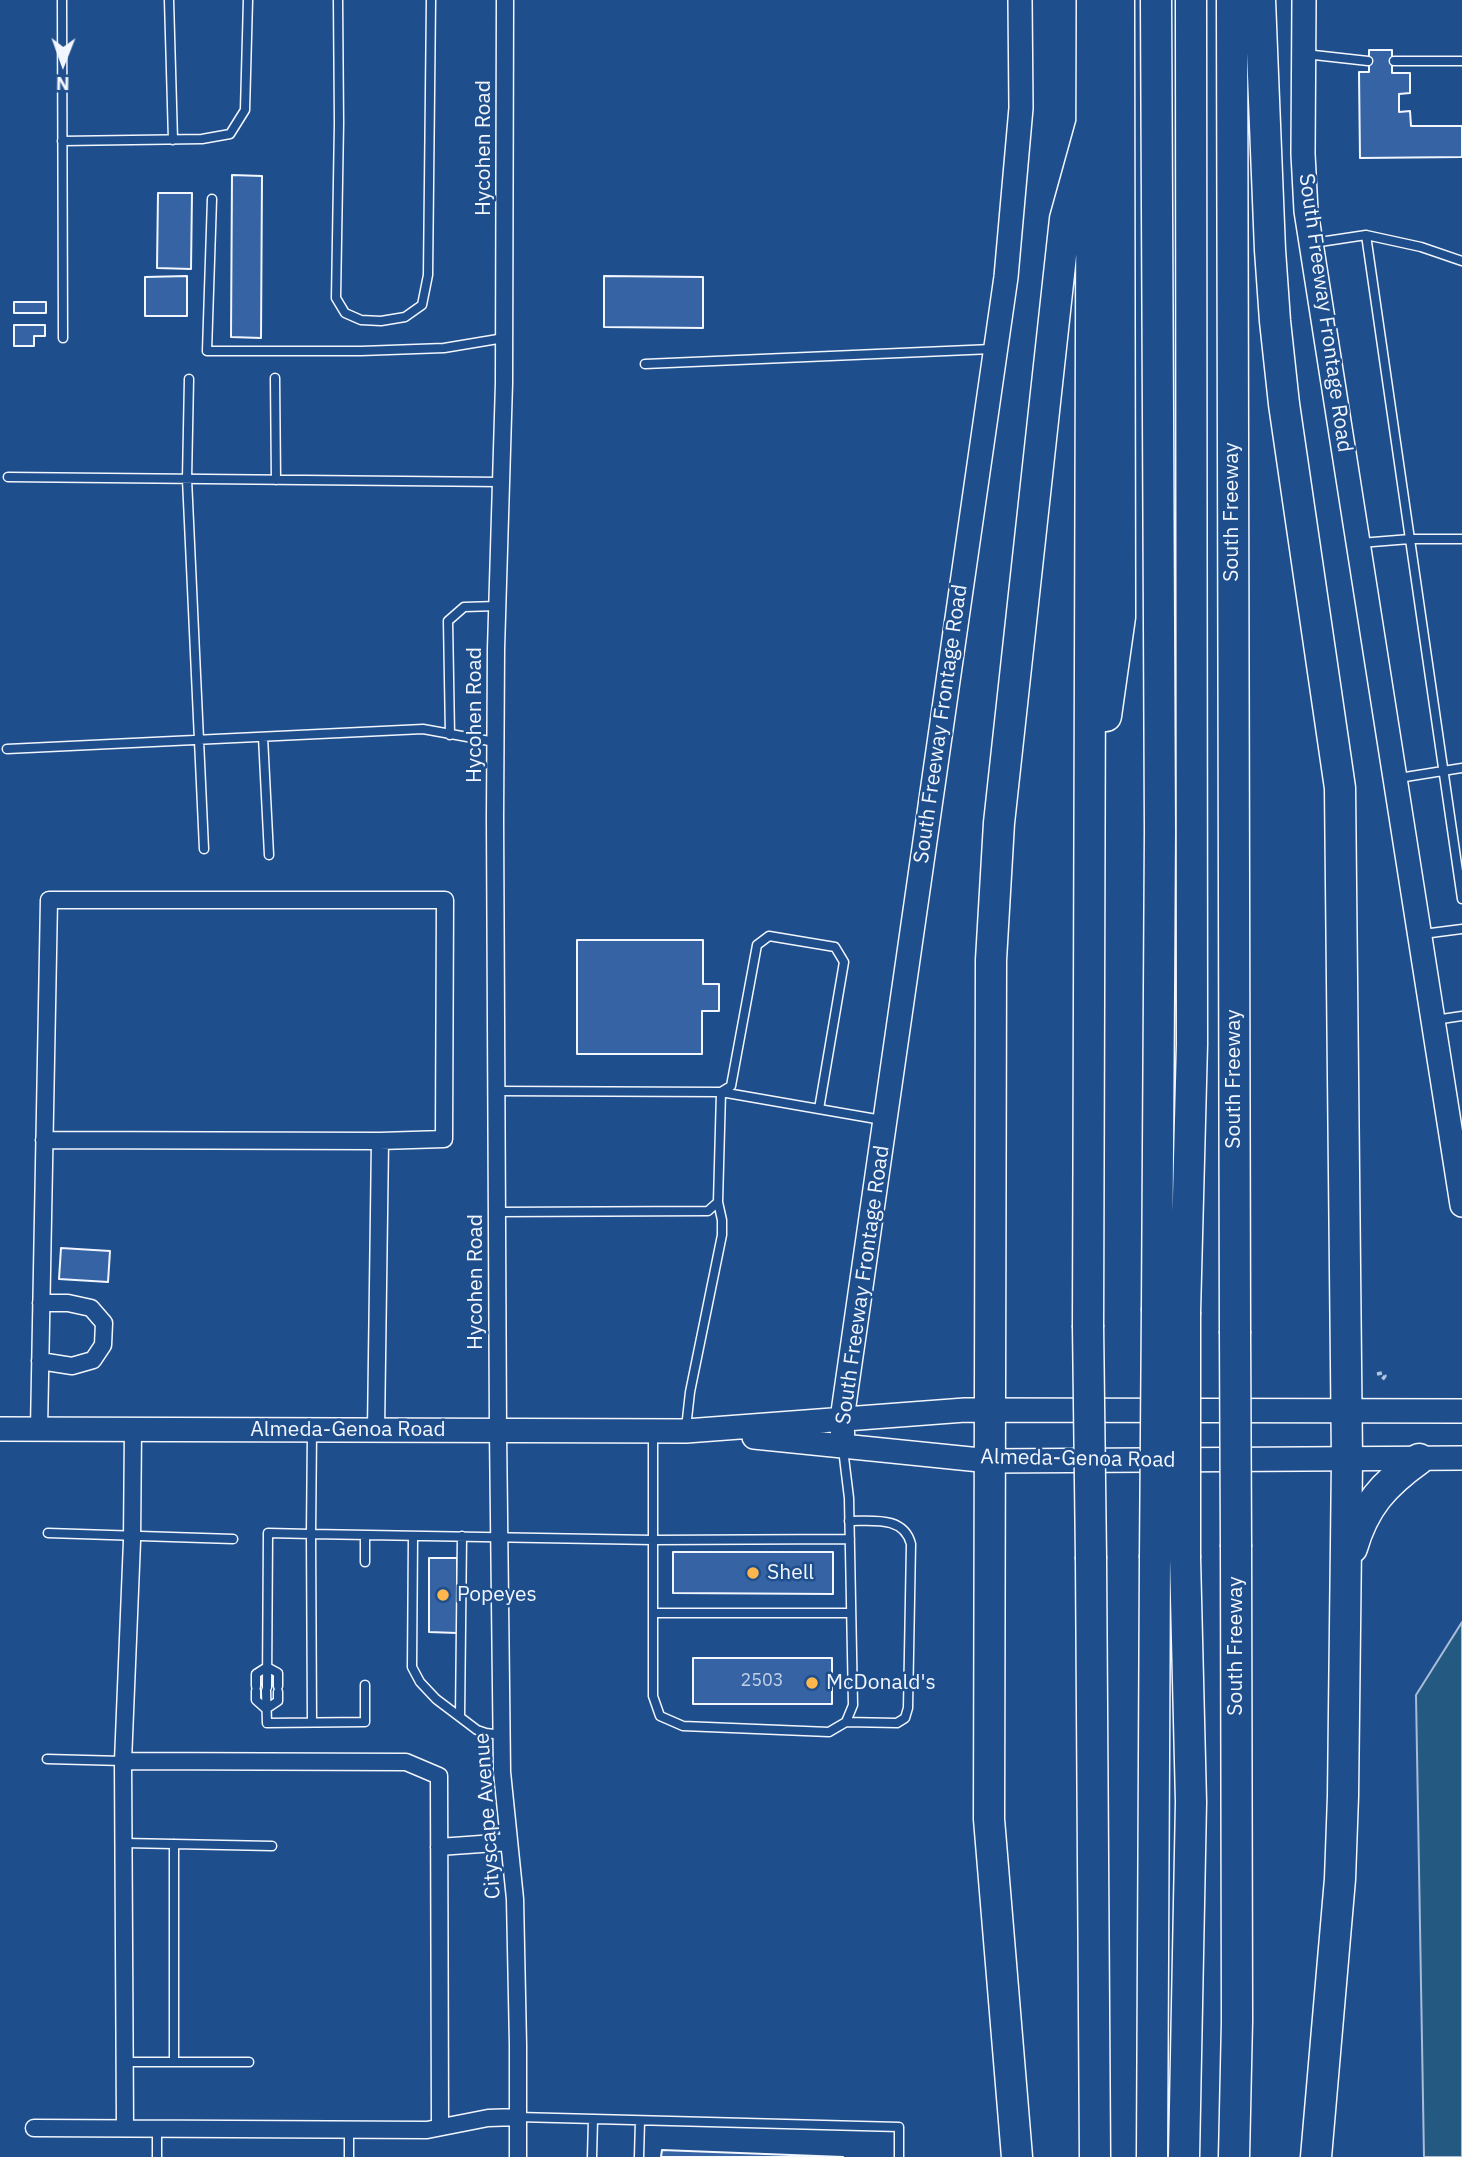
<!DOCTYPE html>
<style>
body{margin:0}
#map{position:relative;width:1462px;height:2157px;overflow:hidden;background:#1f4e8c;font-family:"IBM Plex Sans",sans-serif}
canvas{display:block}
.north{position:absolute;left:28px;top:28px;width:70px;height:70px;-webkit-text-stroke:5px #1f4e8c;paint-order:stroke;rotate:181deg;font-size:19px;font-weight:700;line-height:28px;text-align:center;color:#f2f6ff}
.north::after{content:'';display:block;margin:auto;width:24px;height:32px;background:#f2f6ff;clip-path:polygon(50% 0,100% 100%,50% 72%,0 100%)}
</style>
<div id="map">
<canvas width="1462" height="2157"></canvas>
<div class="north">N</div>
</div>
<script>
const context = document.querySelector('canvas').getContext('2d');
context.lineJoin = 'round';
function paint(path, color) { context.fillStyle = color; context.fill(path, 'evenodd'); }
function strokePath(path, color, width, dash) { context.strokeStyle = color; context.lineWidth = width; context.lineCap = dash ? 'butt' : 'round'; context.setLineDash(dash || []); context.stroke(path); }
function label(font, color, halo, rows, align = 'center') {
  context.font = font + ' "IBM Plex Sans",sans-serif'; context.lineWidth = 5; context.setLineDash([]); context.textBaseline = 'middle'; context.strokeStyle = halo; context.fillStyle = color; for (const [text, x, y, turn = 0] of rows) {
    context.save(); context.translate(x, y); context.rotate((+turn || 0) * Math.PI / 180); context.textAlign = isNaN(turn) ? turn : align; if (halo) context.strokeText(text, 0, 0); context.fillText(text, 0, 0); context.restore();
  }
}
const green = new Path2D(`
 M1462,1622v535h-38l-8,-462z`);
paint(green, '#245a82');
strokePath(green, '#a8bbd7', 2);
const building = new Path2D(`
 M1369,50h23v23h18v20l-11,1v18l11,-1 1,15h51v31l-102,1 -1,-86h10z
 M232,175l30,1 -1,162 -30,-1z
 M158,193h34l-1,76 -34,-1z
 M187,276v40h-42v-39z
 M604,276l99,1v51l-99,-1z
 M14,302h32v11h-32z
 M14,325h31v11h-11v10h-20z
 M577,940h126v44h16v27h-17v43h-125z
 M61,1248l49,3 -2,31 -49,-3z
 M673,1552h160v42l-160,-1z
 M429,1558h28v75l-28,-1z
 M693,1658h139v46h-139z
 M662,2150l181,7h-182z`);
paint(building, '#3563a3');
strokePath(building, '#f2f6ff', 2);
const service = new Path2D(`
 M62,0l1,338
 M169,0l4,140
 M338,0l1,123 -3,175 9,15 16,7 20,1 24,-4 17,-12 6,-30 3,-275
 M1305,54l63,7
 M1394,61h68
 M62,141l140,-2 28,-5 15,-24 3,-110
 M212,199l-5,152h154l83,-3 60,-10
 M1366,235l55,12 41,14
 M1313,243l53,-8 96,664
 M645,364l347,-15
 M275,378l1,102
 M189,379l-2,100 17,370
 M8,477l493,5
 M1360,543l50,-4h52
 M450,735l-2,-114 16,-14 33,-1
 M263,737l6,118
 M7,749l416,-20 72,13
 M1399,778l63,-10
 M1423,934l39,-5
 M1435,1020l27,-4
 M496,1091l225,1 161,28
 M497,1212l211,-1 10,-9 3,-110 10,-6 26,-141 12,-9 66,11 9,15 -25,147
 M686,1428l4,-36 32,-157v-15l-4,-18
 M312,1432l-1,102 342,6 197,-1
 M653,1433v263l7,20 23,10 146,6 17,-10 7,-17 -4,-207 -6,-49
 M48,1533l185,6
 M413,1536l-1,131 8,15 16,17 41,31 9,3 16,2
 M365,1562v-27
 M653,1613h198
 M256,1686v-12l11,-7 11,6v13
 M267,1687l1,-154 43,1 1,188
 M256,1691v9l10,9 12,-8v-9
 M266,1691l1,32 98,-1v-37
 M460,1717l2,-181
 M846,1722l51,1 8,-5 3,-10 3,-164c-7,-28 -38,-23 -62,-23
 M47,1759l76,2
 M124,1843l148,3
 M174,1844v218
 M125,2062h124
 M518,2117l381,10v30
 M157,2128v29
 M349,2157v-28
 M592,2157l1,-37
 M639,2157l1,-36`);
const minor = new Path2D(`
 M505,0l-1,383 -8,266 -1,169 3,613 4,341 13,127 3,146v112
 M44,1140l336,1
 M40,1361l32,5 21,-6 10,-15 1,-22 -13,-15 -23,-5h-27
 M39,1429l10,-529h396l-1,239 -64,2 -4,289
 M123,1761l283,1 33,14 1,351
 M439,1847l70,-5
 M34,2128l393,2 61,-12 30,-1
 M125,2128l-2,-367 9,-220 1,-112`);
const secondary = new Path2D(`
 M1304,0l-1,154 3,57 156,994
 M0,1429l686,2 279,-21 497,1
 M754,1437l236,24 472,-3
 M843,1446l-1,-27 164,-1142 15,-169 -1,-108`);
const motorway = new Path2D(`
 M1156,0l4,830 -3,478
 M1232,0l3,1331
 M1260,0l10,250 5,71 9,83 56,384 7,672 -4,336 -3,83 -24,278
 M1106,716l14,-99 -1,-617
 M1185,1312l7,-268 -1,-1044
 M1088,1325l4,-1325
 M1352,1548c12,-42 32,-64 67,-89
 M1091,1559l4,598
 M1017,2157l-28,-338 2,-859 8,-137 7,-64 59,-540 28,-101
 M1152,2157l3,-599
 M1184,2157l7,-355 -6,-244
 M1234,2157l3,-136 -1,-474`);
strokePath(service, '#f2f6ff', 11);
strokePath(minor, '#f2f6ff', 19);
strokePath(secondary, '#f2f6ff', 26);
strokePath(motorway, '#f2f6ff', 33);
strokePath(new Path2D(`
 M1377,1374l5,-1 3,3 -3,4`), '#b3c4dc', 3.5, [5, 3.5]);
strokePath(service, '#1f4e8c', 8);
strokePath(minor, '#1f4e8c', 16);
strokePath(secondary, '#1f4e8c', 23);
strokePath(motorway, '#1f4e8c', 30);
const motorwayBridge = new Path2D(`
 M1185,1312v246
 M1088,1325l3,234
 M1235,1331l1,216
 M1155,1558l2,-250`);
strokePath(motorwayBridge, '#f2f6ff', 33, []);
strokePath(motorwayBridge, '#1f4e8c', 30);
for (const [x, y, r, color] of [
 [753,1573,7,"#ffb74d"],
 [443,1595,7,"#ffb74d"],
 [812,1683,7,"#ffb74d"]
]) { const dot = new Path2D(); dot.arc(x, y, r, 0, 2 * Math.PI); context.fillStyle = color; context.fill(dot); strokePath(dot, '#1f4e8c', 2.5); }
label('18px', '#c3d1e8', null, [
 ["2503",762,1681]
]);
label('21px', '#f2f6ff', '#1f4e8c', [
 ["Hycohen Road",484,148,-90],
 ["South Freeway Frontage Road",1325,313,82],
 ["South Freeway",1232,512,-90],
 ["Hycohen Road",475,715,-90],
 ["South Freeway Frontage Road",941,724,-82],
 ["South Freeway",1234,1079,-90],
 ["Hycohen Road",476,1282,-90],
 ["South Freeway Frontage Road",863,1285,-82],
 ["Almeda-Genoa Road",348,1430],
 ["Almeda-Genoa Road",1078,1459,1],
 ["South Freeway",1236,1646,-90],
 ["Cityscape Avenue",488,1816,-94]
]);
label('21px', '#f2f6ff', '#1f4e8c', [
 ["Shell",767,1573],
 ["Popeyes",457,1595],
 ["McDonald's",826,1683]
], 'left');
</script>
